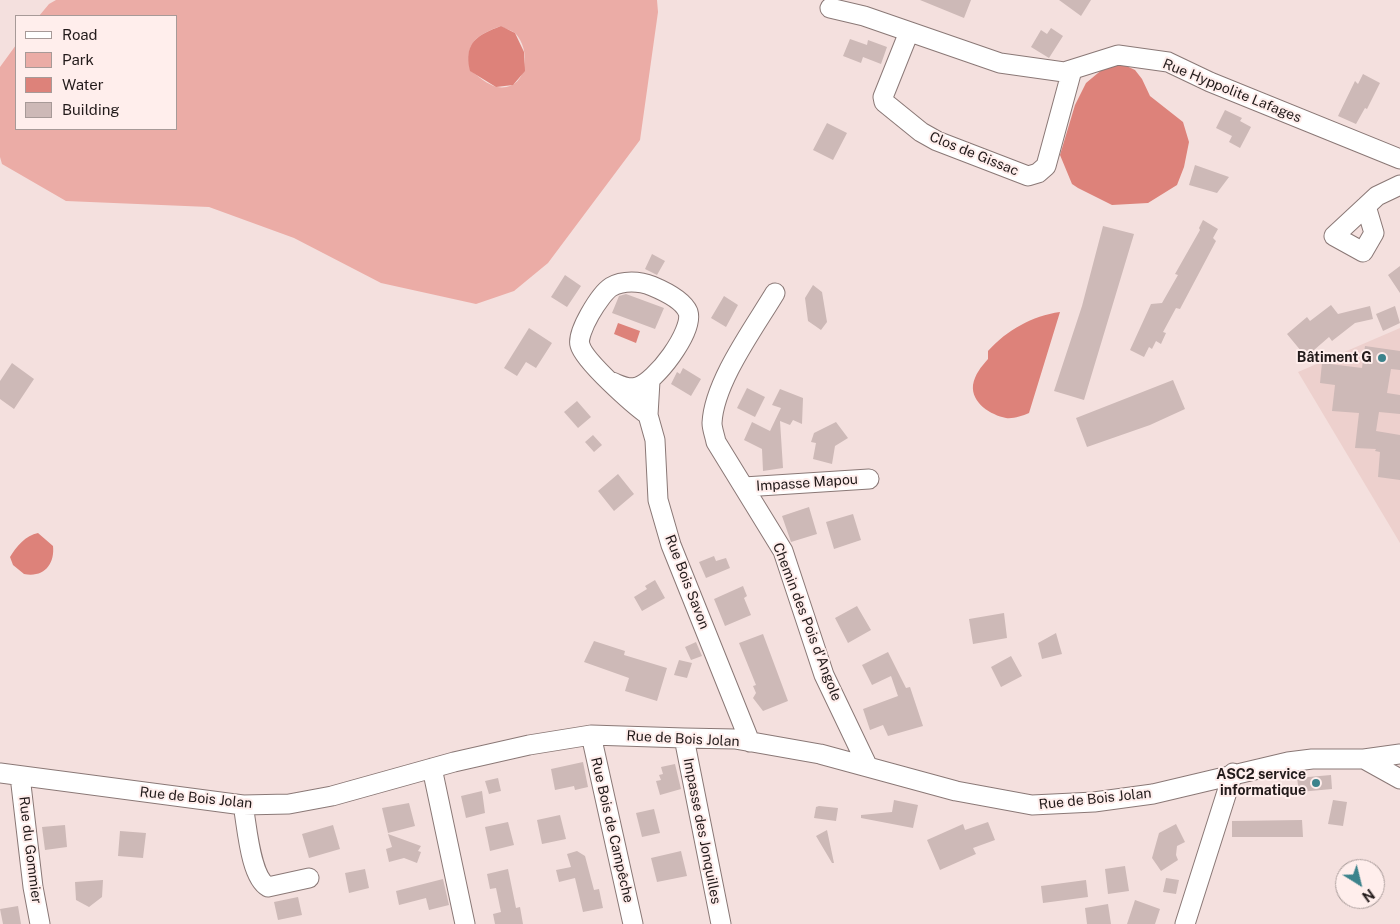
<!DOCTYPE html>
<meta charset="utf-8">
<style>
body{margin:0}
#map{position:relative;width:1400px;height:924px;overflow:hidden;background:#f4e0de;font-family:"Public Sans",sans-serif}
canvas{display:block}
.legend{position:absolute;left:15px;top:15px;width:162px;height:115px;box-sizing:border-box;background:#ffeeec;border:1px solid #a79a98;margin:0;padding:6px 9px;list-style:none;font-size:15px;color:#231b1b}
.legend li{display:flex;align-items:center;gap:10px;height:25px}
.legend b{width:25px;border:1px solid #a79a98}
.north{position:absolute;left:1335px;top:859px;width:50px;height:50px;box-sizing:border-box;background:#ffeeec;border:1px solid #a79a98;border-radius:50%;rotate:144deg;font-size:14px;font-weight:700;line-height:20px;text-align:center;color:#231b1b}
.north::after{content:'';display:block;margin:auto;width:18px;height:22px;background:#3c838c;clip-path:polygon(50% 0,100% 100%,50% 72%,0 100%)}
</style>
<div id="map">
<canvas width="1400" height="924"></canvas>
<ul class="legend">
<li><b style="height:6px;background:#fff"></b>Road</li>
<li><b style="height:14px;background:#ebaca6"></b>Park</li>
<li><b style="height:14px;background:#dd827a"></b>Water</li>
<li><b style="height:14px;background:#cdb9b7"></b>Building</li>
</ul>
<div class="north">N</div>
</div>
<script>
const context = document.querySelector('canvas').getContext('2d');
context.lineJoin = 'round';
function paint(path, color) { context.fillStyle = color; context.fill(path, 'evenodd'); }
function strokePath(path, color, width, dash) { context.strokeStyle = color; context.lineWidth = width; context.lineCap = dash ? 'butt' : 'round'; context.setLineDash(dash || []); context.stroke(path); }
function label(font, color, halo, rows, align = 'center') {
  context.font = font + ' "Public Sans",sans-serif'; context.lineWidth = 4; context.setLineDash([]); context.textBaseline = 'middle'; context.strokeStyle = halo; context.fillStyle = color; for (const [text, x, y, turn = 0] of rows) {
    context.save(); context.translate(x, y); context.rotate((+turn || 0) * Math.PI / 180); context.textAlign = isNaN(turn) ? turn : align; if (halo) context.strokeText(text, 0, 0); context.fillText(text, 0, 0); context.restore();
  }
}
paint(new Path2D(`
 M1400,328v215l-102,-171z`), '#edd0cd');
paint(new Path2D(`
 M56,0h601l1,12 -18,128 -92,123 -34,28 -38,13 -95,-21 -87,-45 -85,-31 -143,-6 -64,-37 -2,-7v-90l16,-22v84h160v-113h-137l10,-12zM501,26c4,3 10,4 14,7 17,17 13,59 -18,54 -9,-2 -19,-11 -26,-16 -9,-28 8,-37 30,-45z`), '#ebaca6');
paint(new Path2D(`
 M501,26l14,7 9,19 1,19 -12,14 -17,2 -26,-16c-7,-29 8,-36 31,-45z
 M1120,63l15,7 7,9 8,17 33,26 6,20 -5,25 -7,18 -29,18 -36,2 -34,-17 -6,-4 -12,-29 15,-50 11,-22 18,-15z
 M1060,312l-31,101c-7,3 -16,6 -23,5 -15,-3 -35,-15 -33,-33 2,-11 8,-18 15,-26v-8c19,-21 44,-35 72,-39z
 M618,323l22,8 -4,12 -22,-9z
 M38,533l15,13c2,18 -9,32 -29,28l-11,-9 -3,-8c6,-10 16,-22 28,-24z`), '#dd827a');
paint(new Path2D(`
 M920,0h51l-7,18z
 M1059,0h32l-10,16z
 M1051,28l12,8 -14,22 -18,-11 10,-17 6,4z
 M850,39l17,6 1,-5 19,7 -6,17 -18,-7 -2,6 -18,-7z
 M1363,74l17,9 -13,26 -2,-1 -9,16 -18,-8 17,-35 3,3z
 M1225,110l17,8 -2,3 11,6 -11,21 -11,-6 3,-6 -16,-8z
 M827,123l20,10 -14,27 -20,-10z
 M1195,165l34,12 -12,16 -28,-8z
 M1203,220l15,9 -5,9 3,3 -36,68 -4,-1 -13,24 3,1 -5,11 -5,-3 -4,8 -3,-2 -5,10 -14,-7 21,-46 11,-1 16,-28 -3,-1 25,-44 -1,-2z
 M1103,226l31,8 -50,166 -30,-9 28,-85z
 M652,254l13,7 -8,14 -12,-6z
 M1400,266v27l-12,-18z
 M565,275l16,11 -14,21 -16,-10z
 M813,285l9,7 5,30 -6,8 -13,-9 -3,-23z
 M626,294l38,14 -9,21 -43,-16 7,-17z
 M724,296l14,9 -12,22 -15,-9z
 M1331,305l7,9 32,-8 3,13 -18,4 -23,18 -3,-4 -23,20 -19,-23 20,-17 3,4z
 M1395,306l5,17 -17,8 -7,-17z
 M529,328l23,15 -16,25 -10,-6 -9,14 -13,-8z
 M1365,346l35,5v19l-9,-1 -4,24 13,2v19l-21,-2 -3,19 24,4v45l-22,-3 2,-25 -5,-1 1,-2 -21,-1 4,-35 -27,-2 3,-26 -15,-2 2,-20 40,5z
 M12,363l22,16 -20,30 -14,-10v-18z
 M683,368l18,11 -10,17 -20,-12 6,-12 3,2z
 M1173,380l12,29 -35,16 -63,22 -11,-29z
 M747,388l18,9 -10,20 -18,-9z
 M780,389l23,9 -1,26 -9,-4 -3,5 -10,-4 3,47 -20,3 -1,-22 -18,-9 8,-18 18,9 11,-23 -9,-3z
 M577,401l14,16 -13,11 -14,-16z
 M836,422l12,16 -13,8 -3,18 -19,-5 3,-16 -5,-1 3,-9z
 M593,435l9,10 -8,7 -9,-10z
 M618,474l16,20 -20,17 -16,-20z
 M809,507l8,27 -26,8 -9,-26z
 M853,514l8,26 -27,9 -8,-27z
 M714,556l2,5 10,-3 4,10 -24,10 -7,-16z
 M655,580l10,18 -23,13 -8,-14 13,-8 -2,-3z
 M743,586l4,10 -3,2 7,17 -26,11 -11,-27z
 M857,606l14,24 -23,13 -13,-25z
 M1004,613l3,25 -34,6 -4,-25z
 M1056,633l6,21 -20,5 -4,-16z
 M763,634l25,67 -25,10 -10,-13 3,-5 -3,-7 3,-1 -17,-42z
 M594,641l31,10 -1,4 43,13 -10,33 -32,-10 4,-13 -45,-16z
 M696,642l6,14 -11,4 -6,-13z
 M888,652l18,36 4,-1 13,39 -35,10 -5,-11 -13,5 -7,-21 35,-13 -7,-20 -19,9 -10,-20z
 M1011,656l11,20 -21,11 -10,-20z
 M679,660l13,3 -5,15 -13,-3z
 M583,762l5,25 -13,3 -1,-4 -19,4 -4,-21z
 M675,764l6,25 -21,6 -4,-14 5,-1 -2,-5 4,-1 -2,-7z
 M1331,775l1,14 -33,3 -2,-14z
 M498,778l3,13 -12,3 -4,-13z
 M482,791l3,22 -19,5 -5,-22z
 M894,800l24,5 -5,23 -52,-10v-3l31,-3z
 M1333,800l14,2 -4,24 -15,-2z
 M409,803l6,23 -27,7 -6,-25z
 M819,806l19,2 -2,13 -22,-3 2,-11z
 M654,809l6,24 -18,4 -6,-24z
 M560,815l6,24 -24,5 -5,-24z
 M1302,820l1,17h-71v-16z
 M508,822l6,23 -24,6 -5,-24z
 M988,822l7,18 -22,8 3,6 -36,16 -13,-30 36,-16 2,6z
 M1176,824l9,18 -8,4 -1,9 2,5 -17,11 -9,-13 7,-25z
 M65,825l2,22 -22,3 -3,-23z
 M333,825l7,24 -31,9 -7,-24z
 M827,830l7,33h-2l-16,-27z
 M120,831l26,2 -3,25 -25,-2z
 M388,834l33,12 -3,5 3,1 -4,11 -13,-5 -15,4 -3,-13 6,-2z
 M577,851l8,5 9,34 5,-1 4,19 -20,4 -8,-34 -16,4 -3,-12 15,-3 -4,-13z
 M681,851l6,25 -30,6 -6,-24z
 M1125,866l4,25 -21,3 -3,-25z
 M365,869l4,19 -20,5 -4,-20z
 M508,869l8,39 4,-1 3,17h-28l-2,-10 8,-2 -5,-24 -6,1 -3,-15z
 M1166,878l13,2 -3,14 -13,-2z
 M443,879l6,26 -20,5 -3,-12 -27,7 -3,-14z
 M103,880l-1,17 -13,10 -13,-7 -1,-18z
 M1086,880l2,17 -45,6 -2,-17z
 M298,897l4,18 -24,5 -4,-18z
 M1135,900l25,9 -5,15h-28z
 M1108,904l3,20h-24l-2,-16z
 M18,906l3,18h-18l-3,-15z`), '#cdb9b7');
const minor = new Path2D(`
 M830,8l34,8 136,47 64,9 54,-17 50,7 42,20 190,77
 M909,32l-26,65 1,5 37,30 16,9 91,35 10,-3 8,-7 26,-96
 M1366,206l8,27 -11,19 -29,-16 43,-40 23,-11
 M775,293c-21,35 -61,89 -63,130 0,6 3,13 4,19l67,109 41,124 44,92
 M650,381l-2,34 7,25 3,60 13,45 79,197
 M612,382c8,3 16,8 25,5 18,-4 57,-56 51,-75 -5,-12 -24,-21 -36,-26 -12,-5 -29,-6 -41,1 -11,7 -35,46 -31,58 4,16 54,60 68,70
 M744,487l125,-8
 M591,735l42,189
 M684,738l37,186
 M1364,759l36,20
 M432,768l33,156
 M0,773l243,32 46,-1 43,-8 122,-34 75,-17 62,-10 93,3 51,1 85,15 136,37 76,14 62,-3 59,-8 135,-32 24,-3h52l36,-5
 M20,776l13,111 7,37
 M243,805c4,20 7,72 25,82l41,-9
 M1185,924l48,-151`);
strokePath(minor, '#8a7876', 21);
strokePath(minor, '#fff', 19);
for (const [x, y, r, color] of [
 [1382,358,5,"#3c838c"],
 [1316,783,5,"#3c838c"]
]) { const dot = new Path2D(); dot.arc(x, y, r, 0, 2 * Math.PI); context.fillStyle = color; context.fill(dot); strokePath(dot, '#ffeeec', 2); }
label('14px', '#231b1b', '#ffeeec', [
 ["Rue Hyppolite Lafages",1232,91,22],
 ["Clos de Gissac",974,154,22],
 ["Impasse Mapou",807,483,-4],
 ["Rue Bois Savon",687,582,69],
 ["Chemin des Pois d'Angole",807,622,69],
 ["Rue de Bois Jolan",683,739,3],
 ["Rue de Bois Jolan",196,798,6],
 ["Rue de Bois Jolan",1095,799,-6],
 ["Rue Bois de Campêche",612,830,77],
 ["Impasse des Jonquilles",702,831,79],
 ["Rue du Gommier",30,850,83]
]);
label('bold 14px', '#231b1b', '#ffeeec', [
 ["Bâtiment G",1372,358],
 ["ASC2 service",1306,775],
 ["informatique",1306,791]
], 'right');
</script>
